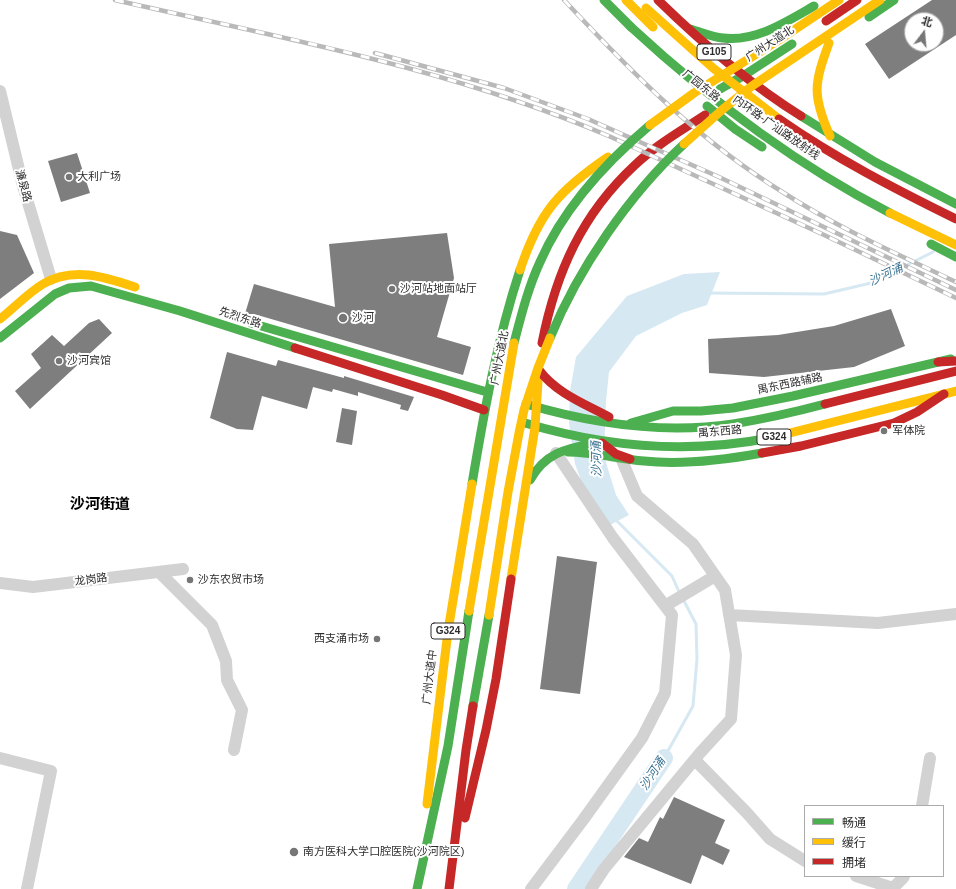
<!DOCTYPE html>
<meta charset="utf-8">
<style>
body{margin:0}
#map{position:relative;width:956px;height:889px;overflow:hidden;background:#fff;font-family:Helvetica,"Noto Sans SC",sans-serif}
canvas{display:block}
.legend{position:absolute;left:804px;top:805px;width:140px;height:72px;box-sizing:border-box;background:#fff;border:1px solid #ababab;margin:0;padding:5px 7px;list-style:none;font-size:12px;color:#2d2d2d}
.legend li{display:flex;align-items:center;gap:8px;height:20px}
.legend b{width:20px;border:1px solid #ababab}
.north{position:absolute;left:904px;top:12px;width:40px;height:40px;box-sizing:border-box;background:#fff;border:1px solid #ababab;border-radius:50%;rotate:16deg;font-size:11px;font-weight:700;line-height:16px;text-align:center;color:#2d2d2d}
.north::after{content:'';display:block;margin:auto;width:14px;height:18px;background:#767676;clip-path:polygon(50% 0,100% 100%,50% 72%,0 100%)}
</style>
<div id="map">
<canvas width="956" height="889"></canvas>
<ul class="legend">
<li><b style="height:5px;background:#4caf50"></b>畅通</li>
<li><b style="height:5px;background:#ffc107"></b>缓行</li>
<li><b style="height:5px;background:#c62828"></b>拥堵</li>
</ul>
<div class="north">北</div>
</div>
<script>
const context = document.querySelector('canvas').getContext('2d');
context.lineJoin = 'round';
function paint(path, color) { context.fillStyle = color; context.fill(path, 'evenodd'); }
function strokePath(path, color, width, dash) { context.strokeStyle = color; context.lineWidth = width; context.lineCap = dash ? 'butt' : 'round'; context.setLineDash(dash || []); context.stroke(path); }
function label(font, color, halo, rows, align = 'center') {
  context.font = font + ' Helvetica,"Noto Sans SC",sans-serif'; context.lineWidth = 4; context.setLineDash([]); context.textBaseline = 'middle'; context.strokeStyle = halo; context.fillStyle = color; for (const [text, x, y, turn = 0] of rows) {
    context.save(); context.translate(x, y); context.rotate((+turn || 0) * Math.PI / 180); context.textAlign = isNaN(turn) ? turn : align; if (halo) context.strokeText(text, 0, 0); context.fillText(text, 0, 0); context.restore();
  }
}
paint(new Path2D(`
 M720,272l-13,33 -25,8 -46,23 -27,36 -3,29 -2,55 12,39 13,20 -19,10 -28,-42 -7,-19 -6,-41 1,-32 6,-34 51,-61 57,-22z`), '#d6e8f2');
strokePath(new Path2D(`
 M708,293l116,1 47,-11 62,-31
 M615,519l57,57 8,18
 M664,758l29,-52 4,-47 -1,-35 -13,-25`), '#d6e8f2', 3);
strokePath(new Path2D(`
 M576,889l88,-131`), '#d6e8f2', 18);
paint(new Path2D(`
 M932,0h24v35l-67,44 -24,-35zM912,20h24v24h-24z
 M77,153l13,40 -29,9 -13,-41z
 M0,231l17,4 17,38 -34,26z
 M447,233l7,45 -17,59 34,10 -8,28 -209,-61h-6l-4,3 10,-33 81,23 -6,-63z
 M891,309l14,37 -51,21 -90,10 -55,-4 -1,-34 70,-4 56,-9z
 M99,319l13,14 -82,76 -15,-18 26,-23 -10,-14 21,-19 12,11 25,-23z
 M227,352l49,14 2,-6 66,18v-2l70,21 -6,14 -8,-2 1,-4 -43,-13v4l-25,-7 -1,3 -19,-5 -6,22 -45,-13 -9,34 -16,-1 -27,-11z
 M342,408l15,3 -5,34 -16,-3z
 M557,556l40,6 -17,132 -40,-5z
 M674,797l51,23 -10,23 15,7 -7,15 -21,-10 -11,29 -67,-27 15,-19 9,4 12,-25 3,2z`), '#7e7e7e');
strokePath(new Path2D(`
 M0,91l23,95 28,93
 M159,572l53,53 14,36 1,19 15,30 -8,40
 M0,583l33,4 150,-18
 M665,606l50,-30
 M729,615l149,8 78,-9
 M0,758l51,13 -24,118
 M695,760l52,53 23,26 35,22
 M922,806l8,-48
 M856,876l37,12 10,-10 1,-2
 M531,889l52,-69 59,-82 23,-45 7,-78 -59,-77 -57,-85
 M591,889l13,-20 96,-116 31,-34 5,-64 -11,-65 -32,-46 -56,-48 -16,-38`), '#d2d2d2', 12);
strokePath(new Path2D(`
 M604,0l27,27
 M869,17l25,-17
 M690,29c11,3 22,8 33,9 33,4 63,-16 91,-32
 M720,89l23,-13 49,-32
 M707,106l28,23 27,18
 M801,116l74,46 81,42
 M931,244l25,13
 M251,323l236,69
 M0,338l55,-44 14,-6 22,-2 89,25 115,37
 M526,404c67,20 138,30 207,20 31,-5 62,-12 92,-20
 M525,423c80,24 163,31 245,15
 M631,423l42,-12h28l32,-3 60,-12 158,-37
 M568,452c26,0 50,7 76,9 38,4 80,-1 118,-8
 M530,480c15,-27 35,-31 64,-37
 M472,484c12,-72 25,-144 48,-214
 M473,706l16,-91
 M417,889l31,-143 21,-135`), '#4caf50', 9);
strokePath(new Path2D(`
 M626,0l27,27
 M829,43c-15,41 -17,52 1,93
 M520,270c19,-57 38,-79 88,-113
 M0,319c14,-11 28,-26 43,-35 30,-18 62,-7 92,3
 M770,438l186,-47
 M511,579l24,-152 3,-45
 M427,804l21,-173 24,-147`), '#ffc107', 9);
strokePath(new Path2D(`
 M658,0c44,43 90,83 143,116
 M826,21l31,-21
 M542,343c14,-71 40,-129 93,-178 21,-20 46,-34 70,-50
 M295,348l147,47 42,15
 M938,362l18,-1
 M539,370c17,23 46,34 70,47
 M825,404l131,-33
 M602,443l14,11 14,5
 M762,453l39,-7 93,-23 23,-11 27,-18
 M465,818l21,-88 10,-51 15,-100
 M449,889l17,-139 7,-44`), '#c62828', 9);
const rail = new Path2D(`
 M115,0c167,38 338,69 496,137l211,97 134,64
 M564,0c68,73 134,140 220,193 54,35 114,61 172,89
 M375,53l129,35 84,31 131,58 237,113`);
strokePath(rail, '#b9b9b9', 4.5);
strokePath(rail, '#fff', 3, [9]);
strokePath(new Path2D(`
 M631,27c79,73 164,137 259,186
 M550,338c28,-69 79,-143 134,-194
 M514,343c7,-27 14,-55 26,-81 24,-55 65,-99 110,-137`), '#4caf50', 9);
strokePath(new Path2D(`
 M646,8l67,60 66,51
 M650,125l44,-32 88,-55 57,-38
 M684,144l39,-35 29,-23 128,-86
 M890,213l66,32
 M469,611l45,-268
 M489,615l19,-123 11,-59 5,-23 14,-42 12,-30`), '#ffc107', 9);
strokePath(new Path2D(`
 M779,119c56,39 116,70 177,100`), '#c62828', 9);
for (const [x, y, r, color] of [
 [69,177,4,"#767676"],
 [392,289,4,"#767676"],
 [343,318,5,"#767676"],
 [59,361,4,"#767676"],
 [884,431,4,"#767676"],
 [190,580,4,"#767676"],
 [377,639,4,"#767676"],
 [294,852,5,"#767676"]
]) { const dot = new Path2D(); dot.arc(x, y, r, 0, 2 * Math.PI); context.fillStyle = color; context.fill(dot); strokePath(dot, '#fff', 1.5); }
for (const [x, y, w] of [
 [714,52,34],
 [774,437,34],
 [448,631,34]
]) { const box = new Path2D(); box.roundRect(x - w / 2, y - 8, w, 16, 3); context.fillStyle = '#fff'; context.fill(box); strokePath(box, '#2d2d2d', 1); }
label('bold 10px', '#2d2d2d', null, [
 ["G105",714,52],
 ["G324",774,437],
 ["G324",448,631]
]);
label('11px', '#2d2d2d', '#fff', [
 ["广州大道北",770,44,-33],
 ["广园东路",701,86,39],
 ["内环路-广汕路放射线",776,128,35],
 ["濂泉路",23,186,75],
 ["先烈东路",240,318,18],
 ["广州大道北",500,358,-79],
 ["禺东西路辅路",790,384,-12],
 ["禺东西路",720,432,-5],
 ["龙岗路",91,580,-7],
 ["广州大道中",430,677,-83]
]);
label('11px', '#2d2d2d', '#fff', [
 ["大利广场",77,177],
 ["沙河站地面站厅",400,289],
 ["沙河",352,318],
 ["沙河宾馆",67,361],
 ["军体院",892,431],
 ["沙东农贸市场",198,580],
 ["西支涌市场",369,639,"right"],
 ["南方医科大学口腔医院(沙河院区)",303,852]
], 'left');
label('italic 12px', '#397291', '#fff', [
 ["沙河涌",886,275,-25],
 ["沙河涌",597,459,-91],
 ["沙河涌",653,774,-57]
]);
label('bold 15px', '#000', '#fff', [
 ["沙河街道",100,505]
]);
</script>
